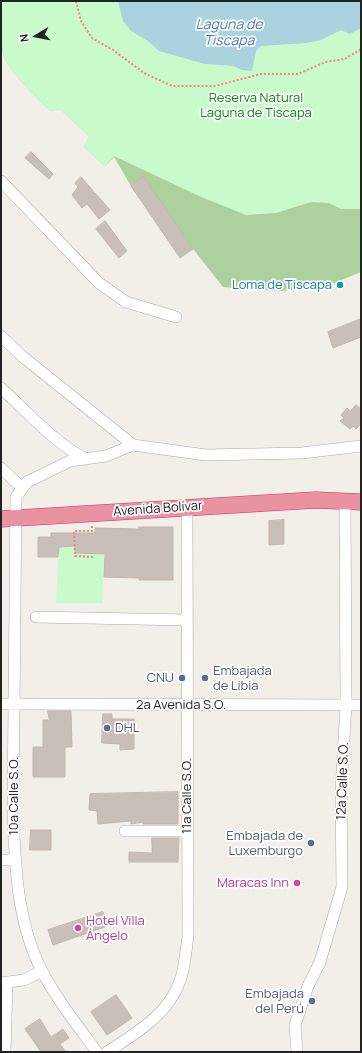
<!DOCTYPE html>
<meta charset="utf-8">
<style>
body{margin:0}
#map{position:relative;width:362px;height:1053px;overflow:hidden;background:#f2efe9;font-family:Manrope,sans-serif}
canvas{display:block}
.frame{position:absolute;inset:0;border:2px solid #222;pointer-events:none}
.north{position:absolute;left:16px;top:16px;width:40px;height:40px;-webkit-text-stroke:3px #fff;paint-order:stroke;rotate:260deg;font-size:11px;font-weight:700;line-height:16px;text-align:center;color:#222}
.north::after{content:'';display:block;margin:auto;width:14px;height:18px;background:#222;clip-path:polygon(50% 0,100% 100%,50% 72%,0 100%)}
</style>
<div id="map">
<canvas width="362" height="1053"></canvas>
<div class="frame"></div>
<div class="north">N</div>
</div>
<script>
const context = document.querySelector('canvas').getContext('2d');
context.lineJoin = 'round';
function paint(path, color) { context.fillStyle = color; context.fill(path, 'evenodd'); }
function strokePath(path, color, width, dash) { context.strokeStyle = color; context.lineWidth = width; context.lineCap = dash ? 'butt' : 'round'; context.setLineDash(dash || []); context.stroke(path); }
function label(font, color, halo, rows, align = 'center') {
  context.font = font + ' Manrope,sans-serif'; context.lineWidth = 3.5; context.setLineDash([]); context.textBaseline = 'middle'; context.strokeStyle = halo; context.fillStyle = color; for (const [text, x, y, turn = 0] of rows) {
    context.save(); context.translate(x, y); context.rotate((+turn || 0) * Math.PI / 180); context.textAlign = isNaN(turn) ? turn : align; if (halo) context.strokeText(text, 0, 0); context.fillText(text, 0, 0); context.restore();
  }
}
paint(new Path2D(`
 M1,1l360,27v244l-39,16 -44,3 -55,-4 -30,-38 -50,-72 -12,9 -17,-29 -9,9 -21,-19 5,-11 -29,-27 -9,2c-12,-9 -42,-41 -47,-54 -4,-15 -3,-39 -3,-56z`), '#add19e');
paint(new Path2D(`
 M1,1h360v208h-20l-12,-6 -18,-1 -35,11 -30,2 -47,-19 -85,-40 -9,10 -21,-19 5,-11 -29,-27 -9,2c-12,-9 -42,-41 -47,-54 -4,-15 -3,-39 -3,-56z
 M75,546v7l30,1 -3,49h-46l3,-56z`), '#c8facc');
paint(new Path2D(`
 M118,1h243v27l-11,6 -9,-4 -20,10 -14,3 -46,3 -5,5 -4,20 -10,-1 -9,-4 -28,-2 -46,-13 -11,-10 -17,-10 -8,-10z`), '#aad3df');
const building = new Path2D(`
 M31,152l22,22 -4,5 -24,-21z
 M143,176l50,73 -13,9 -49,-72z
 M81,177l29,33 -11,9 -12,-15 -5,4 -10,-13 6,-8 -3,-4z
 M105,221l22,30 -8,7 -23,-29z
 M361,319v18l-28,11 -5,-16z
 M356,405l5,4v15l-5,5 -3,-3 -3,3 -10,-8 4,-3 -3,-3 6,-7 3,3z
 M284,520v24l-15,1v-24z
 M139,527h34v53h-34v-2l-35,-1 1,-23 -30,-1v-7l-16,1 -1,10h-20v-20h13v-4h44v-5l44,1z
 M48,711h23l1,36h-7v30h-32v-30h10v-27h6z
 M103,714h9v5h22v30l-14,1v-6l-18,-1z
 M178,792v32h-35v-2l-12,2v-3l-33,3 -1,-13 -8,-1 1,-16z
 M31,830h20v20h-21z
 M152,838h27l-1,24h-49v-10l23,1z
 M103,912l5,14 -55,19 -5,-15z
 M116,995l16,23 -25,17 -16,-23z
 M40,1019l11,18 12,-8 6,9 -9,6 6,8h-25l-16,-23z`);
paint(building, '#c7bfb8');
strokePath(building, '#c4b6ab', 1);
const minor = new Path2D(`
 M1,181l98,102 27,19 50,15
 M1,336l22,21 110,88
 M1,388c24,22 56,57 85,71
 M1,468l21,20
 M36,617l150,3
 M1,704l360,1
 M125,831h62
 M1,860h13
 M1,983l23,-3 18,-9
 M5,1052l2,-69
 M97,1052c-19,-26 -40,-52 -55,-81 -25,-48 -27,-106 -29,-159l3,-315 11,-15 43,-21 36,-5 27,-11 73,10 96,-2 59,-7
 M107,1052c29,-19 61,-37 73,-71 5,-14 6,-31 8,-45l-1,-429
 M297,1052l-2,-27 13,-39 12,-24 22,-75 -1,-98 5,-84 -1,-203`);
const highway = new Path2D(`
 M1,519l315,-19 45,2`);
strokePath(minor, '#a9a9a9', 12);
strokePath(highway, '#dc2a67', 17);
strokePath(new Path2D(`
 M76,1l5,20 11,17 21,12 31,23 28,13h43l46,-12h37l27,-12 20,-3 16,-10
 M92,526v5h-18l1,25 18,1`), '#fa8072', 2, [2, 2]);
strokePath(minor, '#fff', 11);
strokePath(highway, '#e892a2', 16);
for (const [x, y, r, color] of [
 [340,285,4,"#0f9aa8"],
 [182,678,4,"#5c6f8a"],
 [205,678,4,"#5c6f8a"],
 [107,728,4,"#5c6f8a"],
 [311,843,4,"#5c6f8a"],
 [297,883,4,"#d1479c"],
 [78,928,4,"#d1479c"],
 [312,1001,4,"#5c6f8a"]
]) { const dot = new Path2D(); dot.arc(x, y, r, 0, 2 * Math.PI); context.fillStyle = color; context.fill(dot); strokePath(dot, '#fff', 1.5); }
label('13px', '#0c8416', '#fff', [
 ["Reserva Natural",256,98],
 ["Laguna de Tiscapa",256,113]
]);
label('13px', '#0d838f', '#fff', [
 ["Loma de Tiscapa",332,285]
], 'right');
label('13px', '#222', '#fff', [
 ["Avenida Bolívar",158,509,-4],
 ["2a Avenida S.O.",181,705],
 ["12a Calle S.O.",343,781,-88],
 ["10a Calle S.O.",14,796,-90],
 ["11a Calle S.O.",187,796,-90]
]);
label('13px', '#4e5e75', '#fff', [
 ["Embajada",213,671,"left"],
 ["de Libia",213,686,"left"],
 ["CNU",174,678],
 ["DHL",115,728,"left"],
 ["Embajada de",303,836],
 ["Luxemburgo",303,851],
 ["Embajada",304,994],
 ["del Perú",304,1009]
], 'right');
label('13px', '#b23c85', '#fff', [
 ["Maracas Inn",289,883],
 ["Hotel Villa",86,921,"left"],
 ["Ángelo",86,936,"left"]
], 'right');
label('italic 14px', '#4a7aab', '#fff', [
 ["Laguna de",229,25],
 ["Tiscapa",229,41]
]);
</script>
